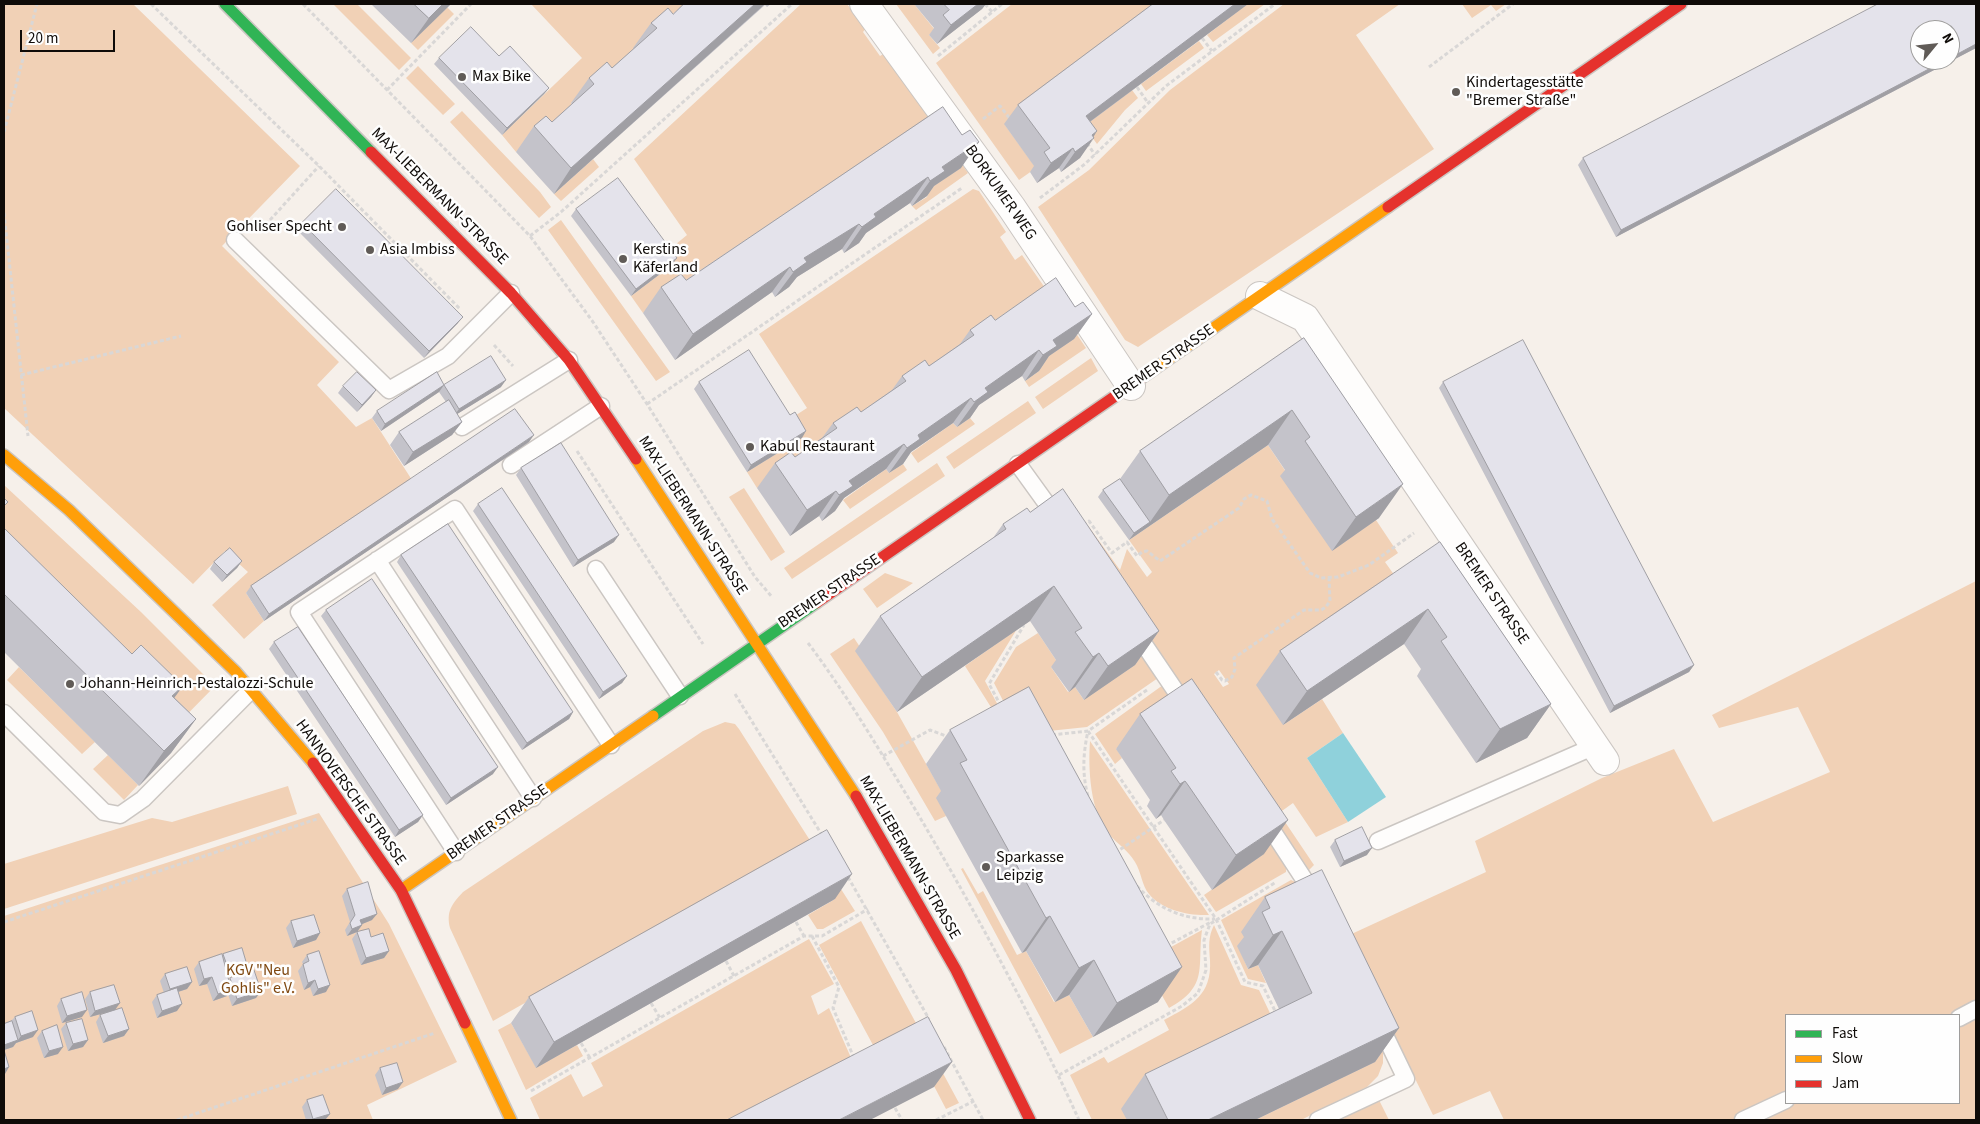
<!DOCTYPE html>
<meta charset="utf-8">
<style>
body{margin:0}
#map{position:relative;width:1980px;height:1124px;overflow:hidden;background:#f6f0ea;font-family:"Source Sans 3",sans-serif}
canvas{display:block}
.frame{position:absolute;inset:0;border:5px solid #0f0b08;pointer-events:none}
.legend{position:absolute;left:1785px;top:1014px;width:175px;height:90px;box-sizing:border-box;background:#fefefe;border:1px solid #9e9d9c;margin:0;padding:6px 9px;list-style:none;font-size:15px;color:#0f0b08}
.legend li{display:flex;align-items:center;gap:10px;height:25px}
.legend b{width:25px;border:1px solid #9e9d9c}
.north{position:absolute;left:1910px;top:20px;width:50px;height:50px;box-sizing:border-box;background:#fefefe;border:1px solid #9e9d9c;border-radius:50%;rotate:62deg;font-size:14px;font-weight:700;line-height:20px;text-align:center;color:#0f0b08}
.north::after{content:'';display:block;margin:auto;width:18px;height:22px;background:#605b57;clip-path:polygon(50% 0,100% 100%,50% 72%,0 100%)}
.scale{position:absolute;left:20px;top:30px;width:95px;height:22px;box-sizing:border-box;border:2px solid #0f0b08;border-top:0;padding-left:6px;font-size:15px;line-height:18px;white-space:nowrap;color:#0f0b08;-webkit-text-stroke:4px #fefefe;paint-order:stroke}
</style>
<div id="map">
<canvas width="1980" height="1124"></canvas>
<div class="frame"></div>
<ul class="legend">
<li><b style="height:6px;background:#30b455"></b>Fast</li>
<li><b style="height:6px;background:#ff9f0a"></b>Slow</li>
<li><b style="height:6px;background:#e5322d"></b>Jam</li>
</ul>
<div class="north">N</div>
<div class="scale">20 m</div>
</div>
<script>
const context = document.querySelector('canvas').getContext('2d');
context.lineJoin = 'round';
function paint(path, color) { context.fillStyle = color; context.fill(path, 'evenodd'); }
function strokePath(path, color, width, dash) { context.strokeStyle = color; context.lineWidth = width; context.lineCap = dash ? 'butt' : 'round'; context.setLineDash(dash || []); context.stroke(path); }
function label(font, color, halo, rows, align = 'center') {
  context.font = font + ' "Source Sans 3",sans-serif'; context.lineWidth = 5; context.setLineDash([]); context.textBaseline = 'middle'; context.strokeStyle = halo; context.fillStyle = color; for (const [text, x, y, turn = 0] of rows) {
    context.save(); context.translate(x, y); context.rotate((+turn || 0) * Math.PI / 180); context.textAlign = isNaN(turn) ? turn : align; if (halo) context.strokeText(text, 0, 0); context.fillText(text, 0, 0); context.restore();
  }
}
paint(new Path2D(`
 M4,4h129l167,162 -78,80 117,116 -22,23 39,42 16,-9 40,62 -166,113 18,28 -20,18 -32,-34 36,-33 -23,-21 -32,33 -189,-176z
 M333,4h24l54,54 -12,12z
 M531,4h163l-55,50 -68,49 5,6 -60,43 -14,-17 80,-77z
 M801,4h46l19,24 -3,4 17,24 5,-3 50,73 -292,187 -12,-17 41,-31 -8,-11 23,-19 -53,-76z
 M896,4h18l21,26 -6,5 11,13 -7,6z
 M1012,4h154l-161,121 31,43 -17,12 -83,-117z
 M1247,4h18l-52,38 -6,-7z
 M1284,4h116l-44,31 78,114 -296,198 -13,-7 -87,-133 51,-37 81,-80z
 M1462,4h44l-10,7 -5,-6 -19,13z
 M447,7l7,7 -36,36 -7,-7z
 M1199,41l5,7 -58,43 -5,-7z
 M418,66l37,38 -12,11 -37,-37z
 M1132,90l6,8 -13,12 -28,34 -13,-18z
 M462,111l78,81 11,15 -12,11 -89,-96z
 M942,136l26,37 -52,37 -4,-4 15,-9z
 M593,159l6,8 -38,34 -7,-7z
 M973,189l6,2 27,41 -6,5 15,23 7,-5 28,40 -293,193 -10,-16 54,-34 -11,-19 17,-11 -48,-74z
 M561,220l109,152 -14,9 -108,-151z
 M1061,311l25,37 -57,39 -4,-6 14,-10z
 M1091,358l7,13 -55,38 -8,-12z
 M1028,401l8,12 -82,56 -8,-12z
 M970,418l5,6 -57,39 -7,-10 42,-30 4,4z
 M1268,445l18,27 90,48 22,33 -13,9 17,24 -119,139 39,-26 21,34 -36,25 41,64 -32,15 -23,-34 -14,10 35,52 -5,5 -252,-367 24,29 8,-5 31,43 7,-21 20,28 5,-5 -23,-32zM1219,670l10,14 -6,3 -9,-13z
 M937,463l8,13 -153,103 -8,-11z
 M903,464l4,6 -57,39 -7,-9 43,-31 3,4z
 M4,485l137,127 74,74 -55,56 -156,-156z
 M744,488l41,64 -14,9 -42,-64z
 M1080,564l78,114 -71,49 -67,7 -26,-51 22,-36 22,-14 20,30 -7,4 17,25 7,-5 9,13z
 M885,573l28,10 -36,25 -14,-19z
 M1976,581v539h-472l-14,-29 -57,24 -88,-178 141,-65 -11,-31 127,-63 72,-29 39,73 117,-50 -32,-65 -79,21 -7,-13zM1786,1015h173v88h-173z
 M1017,629l-32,52 15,28 -6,3 -29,-46z
 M854,638l6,9 -4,4 41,61 46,82 3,22 -11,5 -52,-89 -53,-78z
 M19,667l76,75 -13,12 -75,-74z
 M1163,685l79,115 -126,-52 6,10 -7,6 -20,-30z
 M725,722l10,2 4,5 116,182 -32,18h-6l-9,-14 27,-16 -27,-47 -20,2 -295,167 -43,-93c-4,-17 2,-24 13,-36l240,-161z
 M1090,741l119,174c-20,1 -47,-5 -60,-21 -7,-8 -8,-23 -14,-32 -7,-12 -18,-18 -26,-28 -19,-21 -21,-66 -19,-93z
 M108,755l30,30 -14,15 -31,-31z
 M288,786l9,28 -293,95v-45l148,-46 20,4z
 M319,813l70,111 68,138 -90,43 6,15h-369v-204z
 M1258,821l28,40v11l-70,40 -12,-17 59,-41z
 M963,868l15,26 5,-3 34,64 9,-4 28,51 15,-7 24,42 -33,17 -99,-185z
 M1291,880l11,5 -56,57 -8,4 10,23 10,-4 8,18 -18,-4 -27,-59z
 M861,921l98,182 -13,6 -35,-67 -31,16 -61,-113z
 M1214,925l27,60 18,5 20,42 -115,41 -25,12 -12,35h-35l-22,-45 34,-18 4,6 61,-33 -5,-10c28,-15 48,-25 46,-60 -1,-14 -2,-23 4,-35z
 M1202,930c-5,38 7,56 -33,78l-19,-34 1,-16z
 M809,939l25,45 -23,12 7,19 11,-7 23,52 -115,60h-197l-10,-22 41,-24 12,23 20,-11 -12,-23z
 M511,1023l25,44 41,-22 6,11 -57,34 -28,-60z
 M1383,1050v13l-5,13 -11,11 -66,33h-46l119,-58z
 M1379,1100l10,20h-51z`), '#f1d1b6');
paint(new Path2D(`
 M1343,733l43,64 -38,25 -41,-64z`), '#8fd1db');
const lane = new Path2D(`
 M235,240l154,150 59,-34 63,-63
 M462,427l107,-67
 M1018,464l39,54
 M511,465l90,-59
 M377,560l156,238
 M596,569l84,127
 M1135,631l52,77
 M4,713l100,99 16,3 23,-16 108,-109
 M1264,818l51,78
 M1378,841l217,-95
 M456,852l-157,-240 156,-103 156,236
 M1959,1018l17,-9
 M1318,1120l88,-41 -27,-56
 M1743,1120l43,-20`);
const street = new Path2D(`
 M864,4l148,204 119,178
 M1260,296l45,22 300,443`);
const fast = new Path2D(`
 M225,4l146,148
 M653,716l163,-113`);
const slow = new Path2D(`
 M1150,372l238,-165
 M4,455l65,55 167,162 77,91
 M636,459l220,337
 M401,890l252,-174
 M465,1023l46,97`);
const jam = new Path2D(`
 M371,152l140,141 58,67 67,99
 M1388,207l293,-203
 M816,603l334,-231
 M313,763l88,127 64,133
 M856,796l100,174 74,150`);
strokePath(lane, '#cbc6c2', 19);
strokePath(street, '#cbc6c2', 30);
strokePath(fast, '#cbc6c2', 14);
strokePath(slow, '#cbc6c2', 14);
strokePath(jam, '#cbc6c2', 14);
strokePath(new Path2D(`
 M151,4l168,162 141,143
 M303,4l227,232 63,86 54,82 108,173 17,20
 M985,4l8,9
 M1202,38l10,13
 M938,56l64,-52
 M1429,67l84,-63
 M1137,87l11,16
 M387,90l84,-86
 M983,119l17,-13 11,14
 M4,132l33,-128
 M1087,143l8,12
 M1040,198l45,-34 81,-78 109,-82
 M4,213l24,223
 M270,220l49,-54
 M530,236l31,-24 231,-208
 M494,345l19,21
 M21,375l160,-39
 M647,404l315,-216
 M577,451l126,193
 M1083,525l6,-4 23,32 15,-11 10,14 5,-4 5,-1 13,10 79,-53 5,-9 7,-4 16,6 5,18 38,54 11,5 17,-1 31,-12 45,-32
 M808,643c37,49 69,103 101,156 62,104 120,211 170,321
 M1216,672l6,8 3,1 7,-4 3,-8 -1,-11 70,-48h17l5,-3 4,-6 -1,-23
 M735,694l87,141
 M1001,706l-12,-22 35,-59
 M1088,731l128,188 29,63 18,4 13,27
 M1052,735l36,-4 59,-41
 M883,756l47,-26 19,7
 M1088,796c-6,-22 -5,-42 0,-65
 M1115,853l49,-33
 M848,877l81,142
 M1137,886c21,23 47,34 78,33
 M4,922l313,-103
 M796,922l8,14
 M812,936l27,51 -6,21 21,50
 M1166,946l45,-24
 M726,961l8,15
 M651,1003l9,15
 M581,1043l9,15
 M944,1047l39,73
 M1059,1075l123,-69 16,-13 8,-23 -2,-30 6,-16 66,-42
 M531,1091l273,-155h18l46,-27
 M895,1108l7,12
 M177,1120l258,-87
 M936,1120l38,-19`), '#d9d7d6', 3, [4, 2.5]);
strokePath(lane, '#fefdfc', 16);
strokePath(street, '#fefdfc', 28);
strokePath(fast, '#30b455', 11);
strokePath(slow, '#ff9f0a', 11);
strokePath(jam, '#e5322d', 11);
paint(new Path2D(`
 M371,4h80l-40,39z
 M684,4h87l-4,3 -2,-2 -211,189 -38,-42 18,-26 18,-4 20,-18 -1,-1 18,-25 23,-10 22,-19 -1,-1 18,-25 22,-9z
 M914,4h72l-4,5 -45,35 -8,-9 5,-7z
 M1153,4h95l-158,118 3,15 -13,21 -19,14 -2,-4 -22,15 -7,-11 4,-6 -30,-42 14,-19z
 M1976,4v44l-360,189 -38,-72 5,-7z
 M499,56l50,32 -5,6 -42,41 -68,-71 5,-6z
 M943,107l18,61 -27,18 -7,10 -15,10 -2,-3 -44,30 -7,10 -15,10 -2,-4 -45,28 -8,10 -14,10 -3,-5 -97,68 -32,-47 18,-26 25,-7z
 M576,209l96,56 -41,31 -60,-80z
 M302,223l156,100 -34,35 -127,-128z
 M1075,307l17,7 -18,25 -25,17 -10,15 -14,10 -3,-5 -43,29 -9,13 -13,9 -4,-4 -42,29 -8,12 -14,9 -3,-4 -42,29 -9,13 -13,10 -3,-5 -29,20 -33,-48 18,-25 20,-6 27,-19 11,-15 28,-11 31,-22 10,-14 27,-10 31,-22 10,-14 25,-10z
 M1304,338l75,180 -47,33 -52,-75 5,-6 -17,-25 -139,95 -31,-43 5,-7 17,-11 20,-28z
 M699,382l103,56 -55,34 -53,-83z
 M1443,382l251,283 -5,7 -79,41 -171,-325z
 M444,385l-5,7 -58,39 -9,-13 5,-7z
 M444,385l57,2 -44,27 5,8 -10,13 -48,31 -14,-21 9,-13 47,-30 -7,-10z
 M343,386l33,4 -5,7 -14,15 -19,-19z
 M529,442l-265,179 -18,-28 5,-7z
 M521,468l93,74 -41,25 -57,-92z
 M478,504l149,172 -5,7 -23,16 -126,-188z
 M1030,512l129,119 -24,34 -51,35 -9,-13 -6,5 -18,-25 5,-7 -26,-39 -133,91 -42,-61 25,-35 113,-78 10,-14z
 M4,528l192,191 -25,34 -32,33 -135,-134z
 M1440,542l111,162 -24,34 -51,25 -59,-87 4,-7 -17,-25 -121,81 -27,-40 24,-34z
 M401,555l172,157 -4,7 -47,31 -125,-188z
 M242,561l-5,7 -15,14 -12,-13 4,-7z
 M326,610l167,164 -47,31 -125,-189z
 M274,642l149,173 -5,7 -23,15 -126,-188z
 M1140,714l124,140 -52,36 -48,-70 -3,-5 -5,4 -9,-13 3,-6 -34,-51z
 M950,730l208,272 -65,35 -24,-42 -14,7 -29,-51 -4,2 -86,-155 5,-7 -15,-27z
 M1335,840l32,15 -27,12 -10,-20z
 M347,889l25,31 -10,4v1l-5,7 -10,4 -2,-6 5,-8 -8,-26z
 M1265,897l134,131 -24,34 -120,58h-128l-6,-11 24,-35 134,-65 -21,-44 -10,4 -11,-23 7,-9 -3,-5z
 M835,899l-299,169 -25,-45 18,-26z
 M291,921l29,12 -4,7 -23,8 -7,-20z
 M357,932l14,5 18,14 -5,7 -23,7 -9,-26z
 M223,954l24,11 -5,7 -14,5 1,3 1,-2 31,13 -5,7 -24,8 -4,-12 -1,2 -14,5 -6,-17 -8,2 -5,-17 5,-7 23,-7z
 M307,955l19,37 -13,4 -3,-9 -6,3 -6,-19 5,-7 -1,-2z
 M165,974l27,8 -5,7 -9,3 -1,19 -20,7 -5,-16 5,-7 7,-2 -4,-12z
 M90,992l25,18 14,19 -5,7 -21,7 -7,-21 4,-7 8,-3 -18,5 -5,-18z
 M61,999l21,18 -20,6 -5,-17z
 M15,1017l18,20 -17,6 -3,4 -9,3 5,17 -5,7v-50l7,-3z
 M66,1023l22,17 -5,7 -15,4 -7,-22z
 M42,1031l16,23 -14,4 -7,-20z
 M380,1068l18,21 -16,6 -7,-20z
 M307,1100l23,14 -5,6h-19l-4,-13z`), '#c4c3ca');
paint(new Path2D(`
 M443,4h8l-40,39 18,-25z
 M755,4h10l-211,190 17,-26z
 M978,4h8l-4,5 -45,35 14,-19z
 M1235,4h13l-176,131 14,-19z
 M1976,44v4l-360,189 5,-7 325,-170h4v-2z
 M549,88l-5,6 -42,41 5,-7z
 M1097,131l-6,10 3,-3 -14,20 -19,14 14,-20 17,-17z
 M979,142l-18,26 -27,18 -7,10 -15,10 18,-25 12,-14z
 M1073,148l-14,20 -22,15 14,-20z
 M928,177l-18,26 -44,30 -7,10 -15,10 18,-26 12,-13z
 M859,224l-17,25 -45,28 -8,10 -14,10 29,-39z
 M677,258l-5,7 -41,31 5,-7z
 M790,267l-18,25 -97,68 18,-26z
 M1092,314l-18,25 -25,17 -10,15 -14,10 28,-41z
 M463,317l-5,6 -34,35 5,-7z
 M1039,350l-17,26 -43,29 -9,13 -13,9 28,-39z
 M506,380l-5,7 -47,29 5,-7z
 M444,385l-5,7 -58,39 4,-7z
 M376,390l-5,7 -14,15 5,-7z
 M971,398l-18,25 -42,29 -8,12 -14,9 18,-25 11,-13z
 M1292,410l-24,35 -139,95 5,-7 16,-11 19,-27z
 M462,422l-10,13 -48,31 9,-14z
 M806,431l-4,7 -55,34 4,-7z
 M534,435l-5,7 -265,179 5,-7z
 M904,444l-18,25 -42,29 -9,13 -13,10 27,-40z
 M1403,484l-24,34 -47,33 24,-34z
 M836,491l-17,25 -29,20 17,-26z
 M619,535l-5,7 -41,25 5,-7z
 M242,561l-5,7 -15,14 5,-7z
 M1054,586l-24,35 -133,91 25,-35z
 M1428,609l-24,35 -121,81 24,-34z
 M1159,631l-24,34 -51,35 24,-34z
 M1099,653l-24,34 -6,5 24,-35z
 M1694,665l-5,7 -79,41 4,-7z
 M627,676l-5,7 -23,16 4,-7z
 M183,686l-25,34 14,-24z
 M1551,704l-24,34 -51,25 24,-34z
 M573,712l-4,7 -47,31 5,-7z
 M196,719l-25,34 -32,33 25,-35z
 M498,767l-5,7 -47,31 5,-7z
 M1185,781l-24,34 -5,4 24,-35z
 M423,815l-5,7 -23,15 4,-7z
 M1288,820l-24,34 -52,36 24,-35z
 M1372,848l-5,7 -27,12 4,-6z
 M852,874l-17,25 -299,169 18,-26z
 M377,914l-5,6 -17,7 5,-7z
 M1050,916l-24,35 -4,2 24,-35z
 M362,925l-5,7 -10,4 5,-7z
 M1282,931l-24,34 -10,4 25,-34z
 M320,933l-4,7 -23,8 4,-7z
 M389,951l-5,7 -23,7 5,-7z
 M1094,960l-25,35 -14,7 24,-34z
 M247,965l-5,7 -18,6 5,-7z
 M1182,967l-24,35 -65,35 24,-34z
 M212,977l-5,7 -8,2 5,-7z
 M315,980l-5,7 -6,3 4,-7z
 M192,982l-5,7 -22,7 5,-7z
 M330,985l-4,7 -13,4 5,-7z
 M231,989l-4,7 -14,5 5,-7z
 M261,991l-5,7 -24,8 5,-7z
 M120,1003l-5,7 -25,7 5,-6z
 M182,1004l-5,7 -20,7 5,-7z
 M87,1010l-5,7 -20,6 5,-7z
 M1399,1028l-24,34 -120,58h-47z
 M129,1029l-5,7 -21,7 5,-7z
 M38,1030l-5,7 -17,6 -3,4 -9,3v-5l14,-5 3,-4z
 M88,1040l-5,7 -15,4 5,-7z
 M63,1047l-5,7 -14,4 5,-7z
 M952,1062l-18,25 -64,33h-31z
 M9,1067l-4,7h-1v-5z
 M403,1082l-5,7 -16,6 4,-7z
 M330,1114l-5,6h-13l1,-1z`), '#a09fa4');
const building = new Path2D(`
 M414,4h29l-14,14z
 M684,4h71l-184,164 -37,-42 12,-10 6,6 42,-38 -5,-6 18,-16 5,6 45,-40 -6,-5 17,-15 5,6z
 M944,4h34l-27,21 -8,-10 6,-5z
 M1153,4h82l-149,112 11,15 -5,4 2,3 -19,14 -2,-4 -22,15 -7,-11 6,-4 -32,-43z
 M1878,4h98v40l-26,14v-28h-30v30h26l-325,170 -38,-72z
 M471,27l28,29 11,-10 39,42 -42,40 -68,-70z
 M943,107l19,28 8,-5 9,12 -37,25 3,4 -15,10 -2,-4 -54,37 2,3 -14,10 -3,-3 -55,34 3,4 -14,10 -3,-5 -97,67 -32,-47 20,-13 5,6z
 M618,178l59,80 -41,31 -60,-80z
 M336,189l127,128 -34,34 -127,-128z
 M1056,278l19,29 8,-5 9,12 -39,26 4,6 -14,9 -4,-5 -54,38 3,4 -14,10 -3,-4 -53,37 2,4 -13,9 -3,-4 -55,37 4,5 -14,9 -3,-4 -29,19 -32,-47 16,-11 4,5 42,-29 -4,-5 24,-16 4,5 45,-31 -4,-5 23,-16 4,6 45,-31 -4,-5 21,-15 4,5z
 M1304,338l99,146 -47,33 -51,-76 5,-4 -18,-27 -123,85 -29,-44z
 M1523,340l171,325 -80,41 -171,-324z
 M749,350l41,65 5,-3 11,19 -55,34 -52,-83z
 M491,356l15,24 -47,29 -15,-24z
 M357,372l19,18 -14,15 -19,-19z
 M437,372l7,13 -59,39 -8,-13z
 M449,400l13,22 -49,30 -14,-20z
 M515,409l19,26 -265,179 -18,-28z
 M561,443l58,92 -41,25 -57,-92z
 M1120,479l30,43 -16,11 -31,-43z
 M502,488l125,188 -24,16 -125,-188z
 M1063,489l96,142 -51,35 -9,-13 -6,4 -18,-25 7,-4 -28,-42 -132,91 -42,-61 126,-87 -3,-5 24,-16 3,4z
 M4,498l4,4 -4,4z
 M448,524l125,188 -46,31 -126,-188z
 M4,528l128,126 9,-9 42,41 -11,10 24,23 -32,32 -160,-157z
 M1440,542l111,162 -51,25 -59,-88 6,-4 -19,-28 -121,82 -27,-40z
 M230,548l12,13 -15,14 -13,-13z
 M372,579l126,188 -47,31 -125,-188z
 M298,627l125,188 -24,15 -125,-188z
 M1192,679l96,141 -52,35 -48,-70 -3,-4 -5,3 -9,-13 5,-3 -36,-54z
 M1029,687l153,280 -65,36 -23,-43 -15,8 -29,-52 -4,2 -86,-155 7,-3 -17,-30z
 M1362,827l10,21 -28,13 -9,-21z
 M827,830l25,44 -298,168 -25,-45z
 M1322,870l77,158 -191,92h-40l-23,-46 167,-81 -30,-62 -9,4 -11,-23 8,-4 -5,-11z
 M368,882l9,32 -17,6 2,5 -10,4 -2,-6 5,-8 -8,-26z
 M314,915l6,18 -23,8 -6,-20z
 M369,929l2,8 12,-4 6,18 -23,7 -9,-26z
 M242,948l5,17 -18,6 -6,-17z
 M319,951l11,34 -12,4 -3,-9 -7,3 -5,-19 6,-3 -2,-6z
 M222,954l9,35 -13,5 -6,-17 -8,2 -5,-17z
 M187,967l5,15 -22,7 -5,-15z
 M254,970l7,21 -24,8 -7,-21z
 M114,985l6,18 -25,8 -5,-19z
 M177,988l5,16 -20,7 -5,-16z
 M82,992l5,18 -20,6 -6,-17z
 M122,1008l7,21 -21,7 -8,-21z
 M32,1011l6,19 -17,6 -6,-19z
 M928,1017l24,45 -113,58h-112z
 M82,1019l6,21 -15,4 -7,-21z
 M12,1021l6,19 -14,5v-21z
 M57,1025l6,22 -14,4 -7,-20z
 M4,1050l5,17 -5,2z
 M397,1063l6,19 -17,6 -6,-20z
 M323,1095l7,19 -17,5 -6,-19z`);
paint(building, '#e4e3eb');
strokePath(building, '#a09fa4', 1);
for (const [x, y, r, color] of [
 [462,77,5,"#605b57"],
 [1456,92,5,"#605b57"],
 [342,227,5,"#605b57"],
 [370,250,5,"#605b57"],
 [623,259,5,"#605b57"],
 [750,447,5,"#605b57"],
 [70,684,5,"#605b57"],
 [986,867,5,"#605b57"]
]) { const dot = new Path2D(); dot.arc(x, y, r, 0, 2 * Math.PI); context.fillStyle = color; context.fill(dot); strokePath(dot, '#fefefe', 2); }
label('16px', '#0f0b08', '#fefefe', [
 ["Max Bike",472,77],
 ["Kindertagesstätte",1466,83],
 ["\"Bremer Straße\"",1466,101],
 ["Gohliser Specht",332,227,"right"],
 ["Asia Imbiss",380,250],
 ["Kerstins",633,250],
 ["Käferland",633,268],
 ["Kabul Restaurant",760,447],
 ["Johann-Heinrich-Pestalozzi-Schule",80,684],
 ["Sparkasse",996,858],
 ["Leipzig",996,876]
], 'left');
label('16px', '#0f0b08', '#fefefe', [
 ["BORKUMER WEG",1000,193,55],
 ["MAX-LIEBERMANN-STRASSE",439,197,45],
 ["BREMER STRASSE",1164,363,-35],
 ["MAX-LIEBERMANN-STRASSE",692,516,57],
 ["BREMER STRASSE",830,592,-34],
 ["BREMER STRASSE",1491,594,56],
 ["HANNOVERSCHE STRASSE",350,793,54],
 ["BREMER STRASSE",498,823,-35],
 ["MAX-LIEBERMANN-STRASSE",909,858,60]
]);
label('16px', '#7f4810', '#fefefe', [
 ["KGV \"Neu",258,971],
 ["Gohlis\" e.V.",258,989]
]);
</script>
